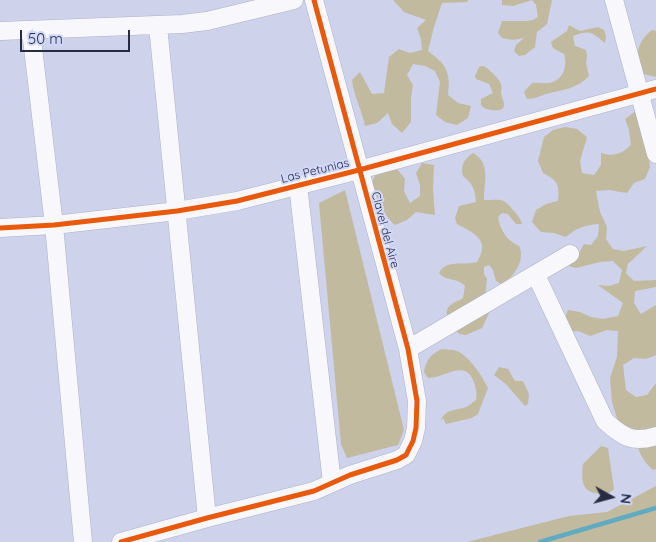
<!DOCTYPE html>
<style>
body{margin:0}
#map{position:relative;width:656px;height:542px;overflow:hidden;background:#ced2ea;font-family:Quicksand,sans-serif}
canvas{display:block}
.north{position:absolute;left:586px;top:472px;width:50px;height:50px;-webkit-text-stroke:4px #d1d8fa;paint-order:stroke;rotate:97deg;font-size:14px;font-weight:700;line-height:20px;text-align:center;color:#282c41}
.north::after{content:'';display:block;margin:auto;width:18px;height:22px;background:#282c41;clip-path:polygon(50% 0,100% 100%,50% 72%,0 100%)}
.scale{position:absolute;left:20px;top:30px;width:110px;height:22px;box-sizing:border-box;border:2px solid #282c41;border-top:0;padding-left:6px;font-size:15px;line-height:18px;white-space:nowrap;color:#282c41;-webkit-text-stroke:4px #d1d8fa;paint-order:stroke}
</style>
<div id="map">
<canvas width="656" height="542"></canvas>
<div class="north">N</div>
<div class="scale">50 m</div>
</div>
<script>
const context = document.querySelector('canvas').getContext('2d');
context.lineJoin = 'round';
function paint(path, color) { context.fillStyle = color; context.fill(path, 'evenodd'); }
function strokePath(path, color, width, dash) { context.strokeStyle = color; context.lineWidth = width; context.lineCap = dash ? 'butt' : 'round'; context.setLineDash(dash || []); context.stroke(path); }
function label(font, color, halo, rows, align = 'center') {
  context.font = font + ' Quicksand,sans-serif'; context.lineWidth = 4; context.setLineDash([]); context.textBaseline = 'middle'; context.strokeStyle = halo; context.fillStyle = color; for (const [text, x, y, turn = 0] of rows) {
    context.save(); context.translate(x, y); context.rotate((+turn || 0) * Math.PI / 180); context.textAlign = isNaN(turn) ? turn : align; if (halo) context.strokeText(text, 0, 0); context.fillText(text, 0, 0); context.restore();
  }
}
paint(new Path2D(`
 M393,0h75l-1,2 -25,1 -8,24 -6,24c18,13 23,21 20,44l10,8 13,3 -3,12 -11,7 -12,-3 -9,-7 4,-33 -5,-11 -10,-5 -12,-2 -6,11 6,10 -2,12v25l-9,11 -10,-9 -4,-11 -11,10 -12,3c-3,-16 -11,-29 -13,-46l8,-8 12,22 12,-1 5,-36 10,-8 11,4 12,-3 -1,-11 -4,-11 9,-8 -22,-8z
 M502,0h50l-5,24 -10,8 -2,15 -10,8 -6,1 -5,-5 2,-6 8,-7 -11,2 -11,-2 -4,-5 4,-12h25l6,-1 5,-3 -2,-12 -4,-5 -19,6 -11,-1z
 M569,25l11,6 18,-4 6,3 2,6 -1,7c-13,-10 -14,-14 -32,-7l2,10 11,4 1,6 -1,7 3,13c-12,13 -27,14 -43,18 -7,2 -11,5 -19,5l-3,-7 8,-9c6,-1 11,1 17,0 14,-2 19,-17 15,-29l-11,-6 -2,-6 16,-11z
 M652,30l4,1v46l-12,-3c-11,-15 -7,-33 8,-44z
 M482,66c5,0 18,14 19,18 1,3 0,6 0,9 2,9 9,19 -9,17 -5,-1 -8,-1 -11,-5v-6l12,-6 -4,-9 -13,-5 -1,-3 4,-9z
 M637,110l9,31 4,26 -5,12 -11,4 -7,10 -18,-3 -13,1 4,21 7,15 -1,12 7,10 11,2 23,-5 -19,18 -2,9 8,8 22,-1v7l-21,4 -1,12 7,11 15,-9v50l-10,4 -12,-1 -11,7 3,25 10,7 11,-2 9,-12v86l-3,1c-15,-14 -15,-24 -21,-42l-13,-3 -7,-23 -2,-24 7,-21 1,-26 -11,-1 -17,6 -12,-5 -9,1 -6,-10 5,-12 12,2 11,5 12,2 15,-3 5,-13 -25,-18 11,1 10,-3 3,-13 -9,-9 -13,1 -24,6 -14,-4 16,-9 6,-11 7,1 7,-9 1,-12c-14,1 -23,4 -33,13l-12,-4 -13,-1 -9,-10 4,-12 10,-6 12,-3c2,-17 -1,-21 -15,-28l-5,-12 6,-24 9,-7 12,-3 12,2 10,8 -7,24 2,12 12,2 7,-10v-12c13,4 20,1 30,-8l-2,-15 -4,-11z
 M473,153c18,10 11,29 11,47 16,0 19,-3 29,10 4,5 7,7 9,14h-6l-8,-10 -6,-1 -4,4c2,13 9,24 21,29 7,13 -5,32 -18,38l-5,-3 -3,-11 -4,-5 -5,2v7l3,5 -2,19 5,13 -8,17 -16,7 -7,-1c-5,-8 -20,-22 -7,-30 4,-3 7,-3 11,-6l2,-12c-8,-9 -19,-4 -26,-13 7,-14 24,-7 38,-11 14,-22 -3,-29 -20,-38l-2,-6 4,-12 17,-4c-1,-13 -3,-18 -13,-26 -3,-10 1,-17 10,-23z
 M422,163l12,2 -1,25 2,25 -19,-3 -9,8 -12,5c-8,-7 -24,-30 -23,-41 1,-9 8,-14 14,-19l11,4 8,10 -1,12 6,12 10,-7v-11l-4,-12z
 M345,190l59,240 -6,15 -51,13 -6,-14 -22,-241z
 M442,349c5,1 11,0 15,2 13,6 25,25 31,37l-10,26 -6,4 -26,6 -3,-6 -3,3c7,-13 14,-10 26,-14 3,-1 7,-5 10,-7 1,-8 0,-13 -3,-20 -9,-21 -30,-1 -45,-2l-4,-6c2,-12 7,-18 18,-23z
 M499,367l9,2 7,12h8l6,13 -1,10 -3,2 -19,-22 -12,-9z
 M601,446l7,2 6,41 -5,4c-24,3 -29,-6 -26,-29z
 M656,486v56h-189l102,-26 38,-4z`), '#c1ba9f');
strokePath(new Path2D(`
 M540,542l116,-34`), '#60aac2', 4.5);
const minor = new Path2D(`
 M614,0l42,154
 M158,26l49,492
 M0,31l182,-7 25,-3 87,-21
 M31,31l23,194 29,317
 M298,185l34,298
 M0,228l54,-3 123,-14 60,-10 122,-31 297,-81
 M536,275l69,146c17,15 27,23 51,15
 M408,349l162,-95
 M121,542l86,-24 107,-27 36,-16 47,-15 9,-5 7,-14 3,-13 1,-27 -9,-52 -94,-349`);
strokePath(minor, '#adb1c6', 19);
strokePath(minor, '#f8f8fc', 18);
strokePath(new Path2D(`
 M0,228l54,-3 123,-14 60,-10 122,-31 297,-81
 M121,542l86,-24 107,-27 36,-16 47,-15 9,-5 7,-14 3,-13 1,-27 -9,-52 -94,-349`), '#e8590c', 5);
label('12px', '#282c41', '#d1d8fa', [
 ["Las Petunias",315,171,-14],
 ["Clavel del Aire",385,230,75]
]);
</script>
